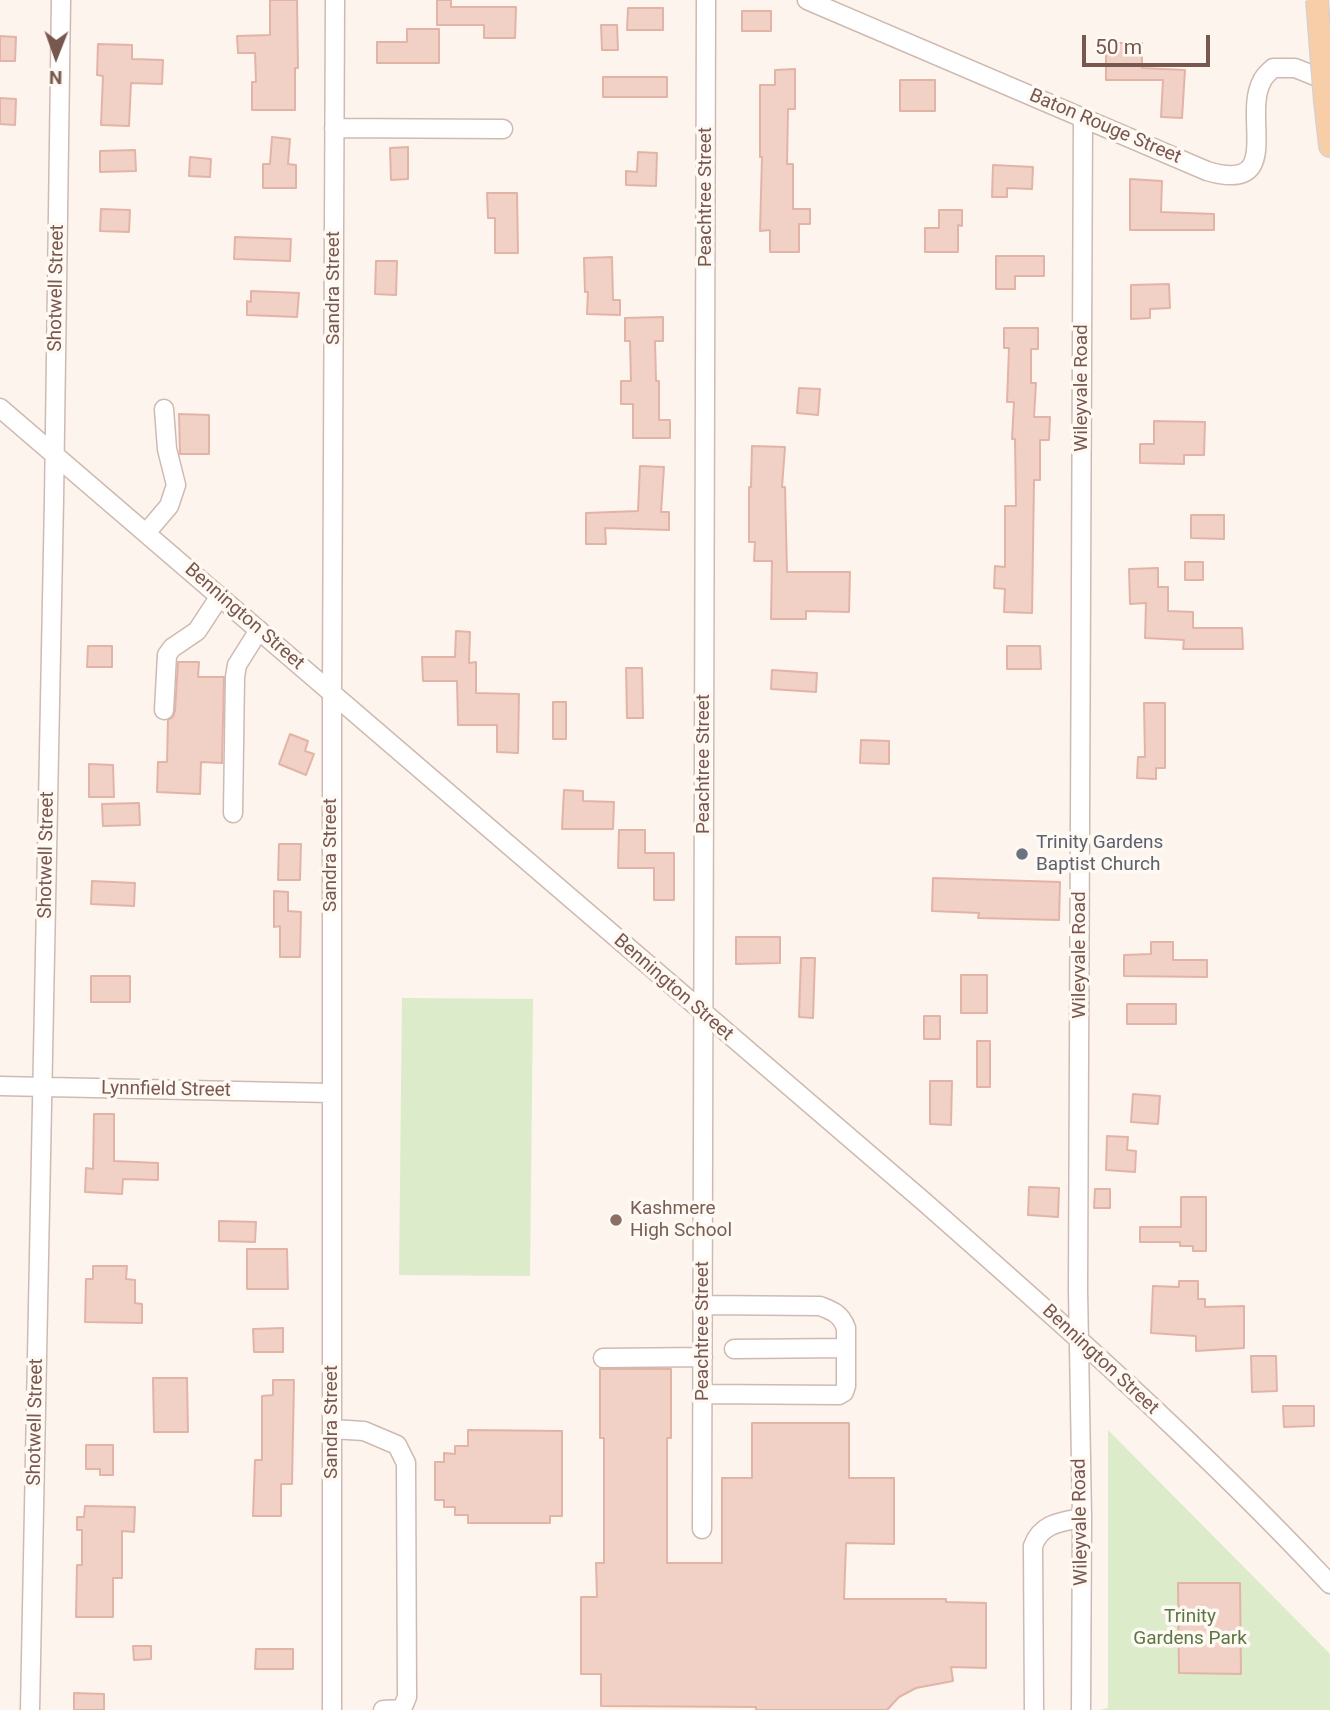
<!DOCTYPE html>
<style>
body{margin:0}
#map{position:relative;width:1330px;height:1710px;overflow:hidden;background:#fcf4ed;font-family:Roboto,sans-serif}
canvas{display:block}
.north{position:absolute;left:21px;top:21px;width:70px;height:70px;-webkit-text-stroke:5px #fff9f3;paint-order:stroke;rotate:181deg;font-size:19px;font-weight:700;line-height:28px;text-align:center;color:#78574f}
.north::after{content:'';display:block;margin:auto;width:24px;height:32px;background:#78574f;clip-path:polygon(50% 0,100% 100%,50% 72%,0 100%)}
.scale{position:absolute;left:1082px;top:35px;width:128px;height:32px;box-sizing:border-box;border:4px solid #78574f;border-top:0;padding-left:9px;font-size:21px;line-height:24px;white-space:nowrap;color:#78574f;-webkit-text-stroke:5px #fff9f3;paint-order:stroke}
</style>
<div id="map">
<canvas width="1330" height="1710"></canvas>
<div class="north">N</div>
<div class="scale">50 m</div>
</div>
<script>
const context = document.querySelector('canvas').getContext('2d');
context.lineJoin = 'round';
function paint(path, color) { context.fillStyle = color; context.fill(path, 'evenodd'); }
function strokePath(path, color, width, dash) { context.strokeStyle = color; context.lineWidth = width; context.lineCap = dash ? 'butt' : 'round'; context.setLineDash(dash || []); context.stroke(path); }
function label(font, color, halo, rows, align = 'center') {
  context.font = font + ' Roboto,sans-serif'; context.lineWidth = 7; context.setLineDash([]); context.textBaseline = 'middle'; context.strokeStyle = halo; context.fillStyle = color; for (const [text, x, y, turn = 0] of rows) {
    context.save(); context.translate(x, y); context.rotate((+turn || 0) * Math.PI / 180); context.textAlign = isNaN(turn) ? turn : align; if (halo) context.strokeText(text, 0, 0); context.fillText(text, 0, 0); context.restore();
  }
}
paint(new Path2D(`
 M402,998l131,1 -3,277 -131,-1z
 M1108,1430l222,224v56h-230l8,-2z`), '#dcebca');
const building = new Path2D(`
 M270,0h27l1,68h-3v42h-43v-28h4l-1,-29h-17l-1,-17 33,-1z
 M437,0h14v7h65l-1,31h-31v-13h-47z
 M628,8h35v22h-36z
 M742,11h29v20h-29z
 M601,25h16l1,25h-16z
 M407,29h32v34h-62v-21h30z
 M0,36l16,1 -1,24h-15z
 M1114,43h28v25l43,2 -3,48 -21,-1 2,-37h-57v-28h8z
 M98,44l34,1v14l31,1 -1,24 -31,-1 -2,43 -28,-1 2,-49 -6,-1z
 M795,69v40h-7l-1,55h6v45h17v15h-11v28h-29v-22l-10,1 2,-74h-2v-72h15v-15z
 M603,77h64v20h-64z
 M900,80h35v31h-35z
 M0,98l16,1 -1,26 -15,-1z
 M272,137l18,2 -2,25 8,1v23h-33v-24h7z
 M408,147v32l-17,1 -1,-32z
 M135,150l1,21 -36,1v-21z
 M638,152l19,1 -1,33 -30,-1v-14l11,1z
 M190,157l21,2 -1,18 -21,-1z
 M993,165l40,2 -1,22 -25,-1v9h-15z
 M1130,179l32,2 -1,31 53,2v16h-84z
 M487,193h30l1,60h-23v-35h-7z
 M101,209l29,1 -1,22 -29,-1z
 M939,210h23v16l-4,-1v27h-33v-24h14z
 M235,237l56,2 -1,22 -56,-2z
 M996,256h48v20h-29v13h-19z
 M612,257l1,43h7v15l-33,-1 1,-22h-3l-1,-34z
 M376,261h21l-1,34 -21,-1z
 M1169,284l1,24 -20,1v9l-19,1v-34z
 M251,291l48,2 -2,24 -50,-2v-14l4,1z
 M663,317v24h-8l1,40h3v39h11v18h-37v-34h-12v-23h10l-1,-40h-5v-23z
 M1004,328h34v21h-7v34h5l-2,34h16l-1,23h-9v40h-6l-2,133 -28,-1 1,-23 -11,-1 1,-22 10,1v-61h11l-1,-67h-3l2,-37h-7l2,-54h-5z
 M799,388l21,1 -2,26 -21,-2z
 M179,414l30,1v39h-29z
 M1154,421l51,1 -1,33h-20v9l-44,-1v-19h14z
 M752,446l33,1 -3,40h3l2,85h63l-1,40 -43,-1v8h-35l1,-58h-18l1,-19h-6v-55h2z
 M640,466l24,1 -3,45h8v18l-64,-2 1,16h-20v-31l52,-2z
 M1191,515h33v24l-33,-1z
 M1185,562h18v18h-18z
 M1158,568v19h10v24l25,1v16h49l1,21h-60l1,-9 -39,-2 1,-35 -16,1 -1,-35z
 M456,631l14,1 -1,31 7,-1v31l43,1 -1,59 -21,-1v-27h-39l-1,-44h-34l-1,-24h33z
 M88,646h24v21h-25z
 M1007,646h33l1,23h-34z
 M178,662h21l-1,15h26l-2,86 -21,-1 -1,32 -43,-2 1,-30h9l1,-42 5,-3 2,-6z
 M626,668h16l1,50h-16z
 M772,670l45,3 -1,19 -45,-3z
 M553,702h13v37h-13z
 M1144,703h21v65h-9v11l-19,-1 1,-21h7z
 M290,734l18,7 -3,10 9,3 -8,21 -27,-11z
 M861,740l28,1v23l-29,-1z
 M89,764l24,1 1,32h-25z
 M564,790l19,1v10l31,1 -1,27h-51z
 M139,803l1,22 -37,1 -1,-22z
 M619,830h26v23h29v47h-20v-32h-36z
 M279,844h22l-1,36h-22z
 M933,878l127,4 -1,38 -81,-2 1,-5 -47,-2z
 M92,881l43,2 -1,23 -43,-2z
 M274,891l14,1v19l13,1 -1,45h-20v-31l-6,1z
 M736,937h44v26l-44,1z
 M1151,942h22v18h34v17l-83,-1v-21l27,-1z
 M801,958h14l-2,60 -14,-1z
 M961,975h26v38h-26z
 M91,976h39v26h-39z
 M1127,1004h49v20h-49z
 M924,1016h16v23h-16z
 M977,1041h13v46h-13z
 M930,1081h22l-1,44 -21,-1z
 M1133,1094l27,2 -2,28 -27,-2z
 M94,1114h20v47l44,2v17l-35,-1 -1,15 -37,-2 1,-24 7,1z
 M1107,1136l21,1 -1,13 9,1 -1,21 -29,-2z
 M1029,1187l30,1 -1,29 -30,-2z
 M1095,1189h15v19h-16z
 M1181,1197h25v54h-13v-5h-13v-4h-40v-15h41z
 M219,1221l37,1 -1,20 -36,-1z
 M247,1249h40l1,40h-41z
 M93,1266h34l-1,13 9,1v23l7,1v19l-57,-1 1,-43h7z
 M1179,1281h19v18h7v8l39,-1v42l-48,3v-15l-45,-3 2,-47 26,1z
 M283,1328v24h-29l-1,-23z
 M1251,1356h25l1,35 -25,1z
 M600,1369h71v69h-4v125h55v-85h30v-55h97v55h45v66l-48,-1 -2,56h102v3l40,1v65l-35,-1 2,14 -37,7 -17,9 -12,13h-131v-3l-155,-1v-32h-20v-77h16l-1,-34h8v-125h-4z
 M153,1378h34l1,54h-34z
 M273,1380h21l-2,104h-11v32h-28l2,-56h7v-64l11,-1z
 M1283,1406h31v20l-30,1z
 M468,1430l94,1v85h-12v7h-82v-8h-13v-8h-11v-7h-9v-38h9v-9l11,1v-8h13z
 M86,1445h27v30h-13v-6h-14z
 M85,1506l50,1 -1,25 -12,-1v47h-9v39h-37l1,-52h5v-35h-5v-13h7z
 M1178,1583h62l1,91 -62,-1z
 M133,1646h18v13l-17,1z
 M256,1649h37v20h-38z
 M74,1693l30,1v16h-30z`);
paint(building, '#f1d0c5');
strokePath(building, '#e3b4a6', 2);
const minor = new Path2D(`
 M807,0l400,171c78,23 35,-54 55,-90 2,-5 7,-9 11,-13h22l35,14
 M334,128l169,1
 M0,408l922,792c140,123 280,247 408,384
 M146,533l23,-27 7,-21 -9,-36 -3,-40
 M164,710l3,-55 5,-7 25,-17 23,-35
 M233,813l2,-136 2,-12 22,-35
 M0,1086l331,7
 M734,1349l112,-1
 M603,1358l100,-1
 M703,1394l136,1 5,-3 2,-6v-58c-5,-14 -13,-17 -26,-22l-117,-1
 M332,1429l32,2 33,14 9,18 1,234 -5,12 -19,1
 M702,1529l4,-1529
 M30,1710l24,-1210 7,-500
 M332,1710v-1017l3,-693
 M1034,1710l-1,-164c8,-23 28,-24 49,-28
 M1081,1710l1,-192 -4,-229 5,-1172`);
const major = new Path2D(`
 M1325,102l5,44`);
strokePath(minor, '#cfbab1', 21);
strokePath(major, '#d9d0ce', 24);
strokePath(minor, '#fff', 18);
strokePath(major, '#f8cea8', 21);
const majorBridge = new Path2D(`
 M1317,0l8,102`);
strokePath(majorBridge, '#d9d0ce', 24, []);
strokePath(majorBridge, '#f8cea8', 21);
for (const [x, y, r, color] of [
 [1022,854,7,"#6b7280"],
 [616,1220,7,"#8d6e63"]
]) { const dot = new Path2D(); dot.arc(x, y, r, 0, 2 * Math.PI); context.fillStyle = color; context.fill(dot); strokePath(dot, '#fff9f3', 2.5); }
label('19px', '#78574f', '#fff9f3', [
 ["Baton Rouge Street",1105,127,23],
 ["Peachtree Street",706,197,-90],
 ["Shotwell Street",57,288,-89],
 ["Sandra Street",334,288,-90],
 ["Wileyvale Road",1082,388,-90],
 ["Bennington Street",244,617,41],
 ["Peachtree Street",704,764,-90],
 ["Shotwell Street",47,855,-89],
 ["Sandra Street",331,855,-90],
 ["Wileyvale Road",1080,955,-90],
 ["Bennington Street",673,988,41],
 ["Lynnfield Street",166,1090,1],
 ["Peachtree Street",703,1331,-90],
 ["Bennington Street",1100,1360,43],
 ["Shotwell Street",36,1422,-89],
 ["Sandra Street",332,1422,-90],
 ["Wileyvale Road",1081,1522,-91]
]);
label('19px', '#5b616d', '#fff9f3', [
 ["Trinity Gardens",1036,843],
 ["Baptist Church",1036,865]
], 'left');
label('19px', '#785e54', '#fff9f3', [
 ["Kashmere",630,1209],
 ["High School",630,1231]
], 'left');
label('19px', '#5b7744', '#fff9f3', [
 ["Trinity",1190,1617],
 ["Gardens Park",1190,1639]
]);
</script>
